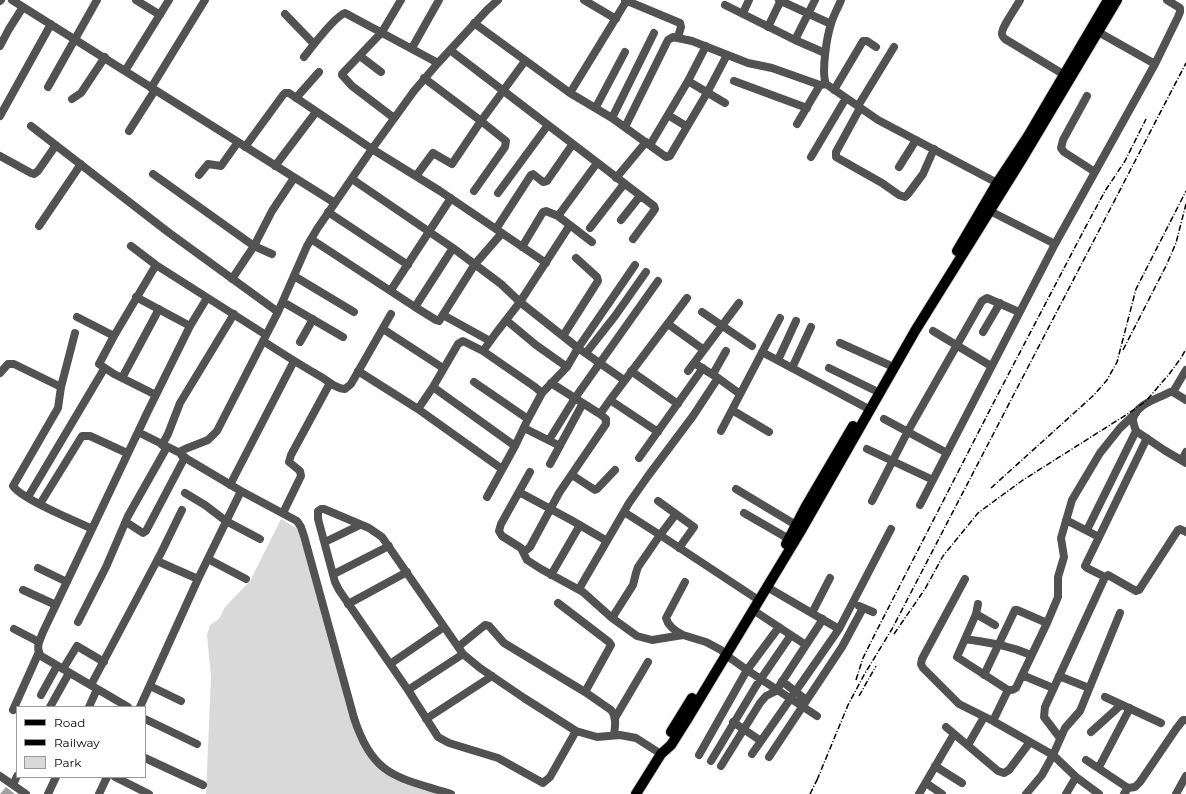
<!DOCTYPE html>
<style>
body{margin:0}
#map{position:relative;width:1186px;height:794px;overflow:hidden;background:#fff;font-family:Montserrat,sans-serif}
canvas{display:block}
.legend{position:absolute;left:16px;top:706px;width:130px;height:72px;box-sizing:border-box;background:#fff;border:1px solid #999;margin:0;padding:5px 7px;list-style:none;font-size:12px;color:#000}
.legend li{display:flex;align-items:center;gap:8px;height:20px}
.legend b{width:20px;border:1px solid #999}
</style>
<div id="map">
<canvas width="1186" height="794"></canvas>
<ul class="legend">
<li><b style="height:5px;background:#000"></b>Road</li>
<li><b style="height:5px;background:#000"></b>Railway</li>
<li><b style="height:11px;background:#d9d9d9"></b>Park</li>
</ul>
</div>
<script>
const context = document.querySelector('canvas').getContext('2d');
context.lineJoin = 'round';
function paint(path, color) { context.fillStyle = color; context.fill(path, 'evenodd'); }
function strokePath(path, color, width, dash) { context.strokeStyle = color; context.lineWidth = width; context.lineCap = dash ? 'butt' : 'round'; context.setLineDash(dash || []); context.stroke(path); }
paint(new Path2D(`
 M281,519l17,10 58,207 18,28 19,15 46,15h-233l5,-117 -4,-42 3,-10 9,-6 6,-12 25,-26z`), '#d9d9d9');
paint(new Path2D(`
 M6,787l9,7h-15z`), '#a0a0a0');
const major = new Path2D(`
 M957,251l40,-68 31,-47 80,-136
 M786,544l20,-38 47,-80
 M671,732l21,-34
 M636,794l25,-40 10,-9 17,-27 111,-184 116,-203 107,-172 95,-159`);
strokePath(major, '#dbdbdb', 12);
strokePath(new Path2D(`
 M12,0l323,203
 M136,0l24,15
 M584,0l32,19
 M625,0l55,23 1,4 -3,10
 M779,0l52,24
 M841,0c-3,8 -8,16 -10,24 -4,12 -10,48 -5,60l52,36 125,66
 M1020,0c-3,6 -19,28 -18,34 0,2 2,4 3,5l63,38
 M0,1l1,-1
 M725,5l70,35 30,13
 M743,13l6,-13
 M285,14l29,30
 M474,23l96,70 42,25 54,39 4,-1 1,-2 36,-61 20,-38
 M768,27l13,-27
 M1093,29l62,35
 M795,40l20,-40
 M0,46l9,-17 14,-22
 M412,48l27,-48
 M450,50l204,156 1,3 -2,3 -20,27
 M360,56l21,16
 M304,57c7,-9 31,-41 41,-44l93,50
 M125,71l44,-71
 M424,78l57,43 25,20 -1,6 -31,44
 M688,81l37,22
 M734,81l73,27
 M48,87l49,-87
 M151,88l54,-88
 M834,90l29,-49h4l9,6
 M570,93l57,-93
 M1087,96l-24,44 -2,8 3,4 31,20
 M296,98l23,-26
 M72,99l9,-6 24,-36
 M858,106l36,-59
 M596,107l29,-55
 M860,108l-24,44v5l46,26 17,12 6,2 3,-3 15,-20 11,-25
 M668,115l18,11
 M0,116l51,-92
 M394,118l-42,-32 -10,-11v-1l40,-42 19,-32
 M612,118l42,-85
 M797,124l23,-39
 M31,126l137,106 110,80
 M625,127l43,-87 5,-3 19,4 56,22 24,5 48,17 6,-1
 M129,131l26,-41
 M650,145l38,-64 18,-35
 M245,147l38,-52 2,-2h4l83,56 68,42 106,72
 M0,156l31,17 3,1 4,-3 18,-26
 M811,157l35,-59
 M275,166l41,-54
 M899,167l17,-27
 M153,174l101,72 18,8
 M199,175l9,-11 13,2 17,-24
 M416,176l17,-23 19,11 29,-43 44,-60
 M616,178l30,-36
 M498,193l50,-68
 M990,211l65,33
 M328,212l80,53
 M558,216l34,26
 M621,220l19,-24
 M39,226l42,-62
 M590,228l34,-44
 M496,229l35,-54 2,-1 10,8 4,-1 25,-36
 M311,239l104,68 38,-59 -101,-69
 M131,246l25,19 110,70
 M522,247l21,-35 3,-1 12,5 39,-53
 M453,248l48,36 19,18 58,46 46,32
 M294,276l60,36
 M232,279l22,-33 18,-35 22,-33
 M391,290l60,-92
 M136,297l54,29
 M283,302l60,35
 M415,307l21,13 3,1 36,-57 27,-31
 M702,312l50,34
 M443,315l47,26
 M77,317l37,19
 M506,320l30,25 31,22
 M668,324l36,26
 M383,329l60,39
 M933,331l58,35
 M983,332l17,-29
 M75,333l-14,54 -3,21 -45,78c8,13 63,35 79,43l56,-118 42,-85 17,-28
 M563,336l35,-55 -1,-4 -21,-19
 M263,341c20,13 39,25 60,37 6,4 14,11 22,11l6,-5 40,-70
 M300,342l13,-23
 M840,343l49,22
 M483,351l13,-18 24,-31 50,-77
 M762,352l103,55
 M586,353l29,-37 31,-44
 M778,360l18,-39
 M792,368l19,-41
 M829,368l45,22
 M358,371l60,38 84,60
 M631,371l47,33
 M688,371l51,-68
 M0,373l8,-9h6l47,23
 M713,374l13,-23
 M122,378l37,-69
 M718,378l22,16
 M474,382l54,37
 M551,383l49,31 10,-14
 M433,387l82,59
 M1173,392l13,-22
 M156,395l-42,-21 -15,-10 15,-28 42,-71
 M418,409l15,-22 25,-43 5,-3 20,10 52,36 7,6
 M732,410l37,22
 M884,419l63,34
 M524,428l36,18
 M721,431l59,-113
 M1136,431c-1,-3 -3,-8 -3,-12 4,-16 25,-20 37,-27h3l13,8
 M138,432l42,21
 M658,432l-48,-32 77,-102
 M549,440l26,-42 83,-117
 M162,445l6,-11 12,-31 54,-89
 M867,449l66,31
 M639,458l64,-90
 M1182,460l4,-8
 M550,464l33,-61
 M530,472l-29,52 -2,7 3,5 19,12 6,12 14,9 42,23 29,26 25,18 15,4 31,-5 23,7 15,8 5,5 21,15 70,46
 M572,475l23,15 2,-1 18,-19
 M230,485l64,-124
 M736,489l60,36
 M519,492l52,28 36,21
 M185,493l20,12 21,16 34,18
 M28,497l76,-128
 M487,497l28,-51 13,-27 14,-26 25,-26 11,-19 57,-83
 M658,501l36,26 -15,21
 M872,501l36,-70 74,-130 5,-3 32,14
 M40,504l42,-68h8l37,17
 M920,505l135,-261 100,-180 23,-47 2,-5v-4l-13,-8
 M624,512l36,23 94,62
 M283,513l18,-37 -1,-5 -11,-9 2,-7 39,-72
 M744,513l45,26
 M1066,520l33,17
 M126,522l17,11 3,-2 39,-74
 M92,529l-49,103c-3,8 -8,16 -2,24l87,51
 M1087,530l49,-99 28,19 22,13
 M325,542l35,-17
 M524,552l6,-5 29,-54 47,-69v-5l-6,-5
 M208,559l38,20
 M157,561l41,18
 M38,568l29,14
 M334,574l55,-28
 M551,575l29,-50
 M1105,577l-18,-9 -2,-2 62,-128
 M965,579l-43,80 -1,5 2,4 36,36 34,17 60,34 23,22 23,17
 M767,587l72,42
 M579,589l50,-86 19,-27 45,-60 25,-38 -24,-15
 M23,590l33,15
 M558,603l51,39 2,3 -26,47
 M348,604l59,-32
 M978,604l-2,10 -19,43 51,33h4l4,-2 31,-65 11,-26v-20l6,-20 -3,-19 11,-38 28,-47 20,-25 16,-15
 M859,606l14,6
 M753,610l53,35
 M812,613l18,-35
 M976,614l19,11
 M612,618l21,-33 3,-12 2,-6 22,-32 16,-21
 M78,622l28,-55 22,-51 39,-69
 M14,629l25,13
 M683,635c-8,-4 -15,-9 -17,-17l19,-36
 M965,639c26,4 42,6 66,16
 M458,647l27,-22 4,1 15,17 81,49 26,18c6,7 4,17 3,25
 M390,664l54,-37
 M63,669l14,-23 27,16
 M984,675l31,-65h2l30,13
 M1022,675l31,13
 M1059,676l30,12
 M782,681l24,19
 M91,685l70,-132 21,-43
 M150,686l31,15
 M408,690l55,-36
 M41,695l16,-29
 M1105,697l56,26
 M50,707l19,-34
 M89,707l8,-18
 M140,707l58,-128 43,-88
 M13,710l26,-58
 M615,718l33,-56
 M145,719l52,25
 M426,719l66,-43
 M993,721l15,-31
 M733,722l28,19
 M946,727l52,44 6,2 5,-3 21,-28
 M576,731l-26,46 -7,6 -45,-25 -49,-15 -11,-6 -30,-47 -69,-100 -4,-8 -17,-63v-8l3,-2h3l45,19 13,9 81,117 17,14 44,30 52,33 21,6 23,-2 16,3 25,16
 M1091,732l30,-27
 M1060,738l-16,-21 1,-10 60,-130 3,-2 28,16 3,-1 39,-60 2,-1 6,3
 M968,745l16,-28
 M752,754l87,-125 52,-100
 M699,755l48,-85 32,-43
 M769,757l73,-110 21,-39
 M145,758l58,27
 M1086,760l42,28 -4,6
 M711,761l45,-75 35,-51
 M721,766l39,-63 6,-7 10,-5 47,-72
 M935,766l27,17
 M1099,767l31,-59
 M0,776l26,18
 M115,777l34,17
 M926,783l16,11
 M13,785l4,-9
 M1128,788l7,-1 5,-5 36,-53 7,-9h3
 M48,794l8,-17
 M99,794l8,-17
 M451,794c-54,-17 -78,-17 -97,-76l-50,-182 -3,-9 -4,-6 -56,-30 -59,-35 -2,-3 1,-2 4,-2 23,-9 9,-9 61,-119 29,-66 10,-17 55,-80 42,-58 24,-28 49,-53 11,-10
 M919,794l35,-60
 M1026,794l16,-19 11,-20 12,-27 15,-17 40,-98
 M1066,794l10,-17
 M1176,794l10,-18`), '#525252', 8);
strokePath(major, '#000', 10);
strokePath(new Path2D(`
 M1123,350l43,-84 10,-23 10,-39
 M991,488l103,-93 13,-15 10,-18 19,-73 50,-98
 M894,634l31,-45 18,-33 35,-43 45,-33 106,-67 17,-12 24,-28 11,-15 5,-9
 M856,680l7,-22 13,-26 120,-234 88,-168 21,-39 20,-30 21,-42
 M859,696l17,-30
 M817,780l31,-75 16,-30 28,-46 294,-566
 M810,794l9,-18`), '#000', 1.5, [6, 2, 1, 2]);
</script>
